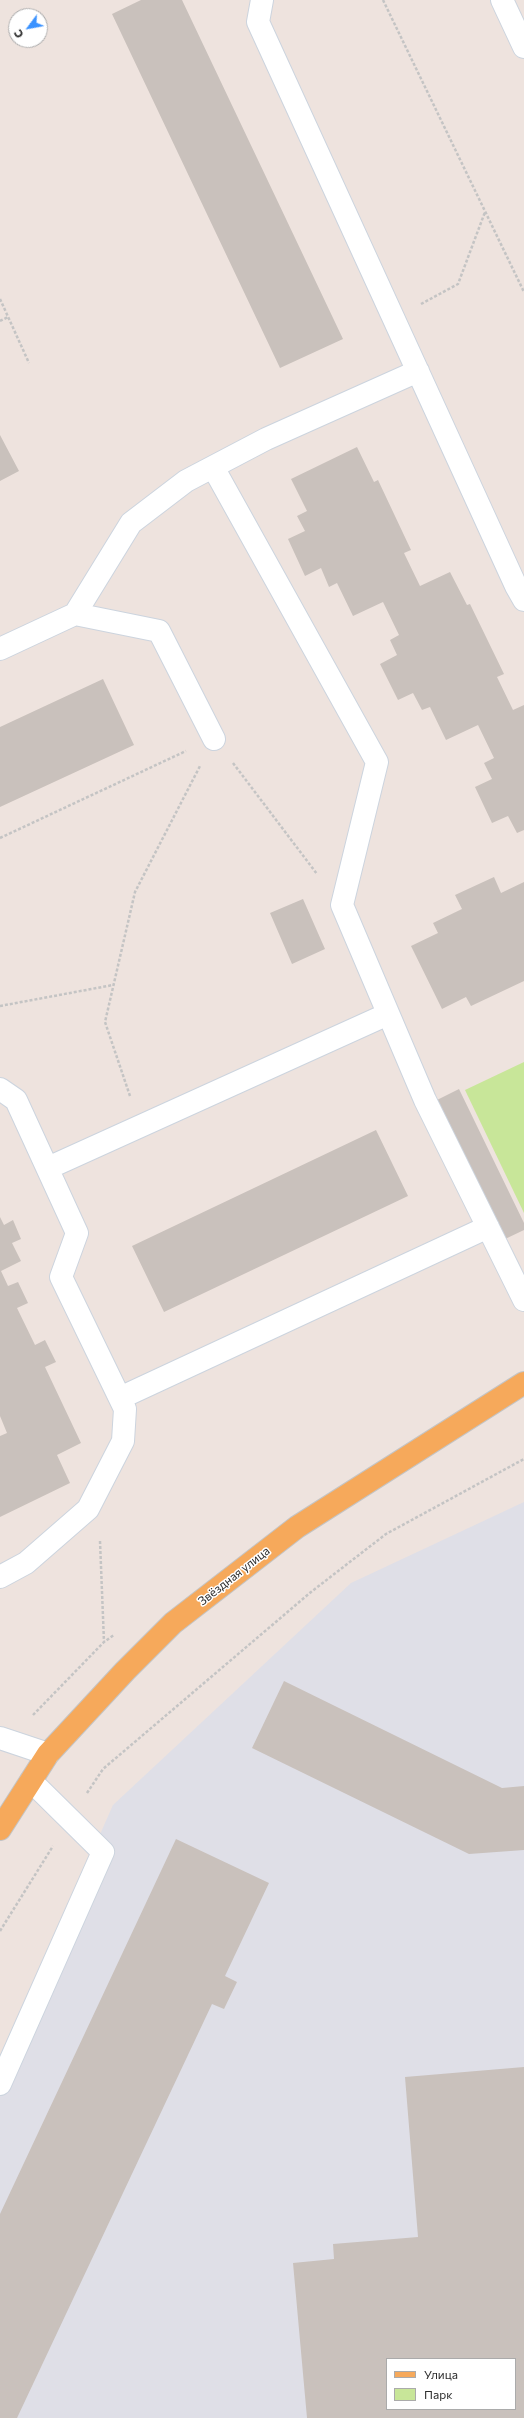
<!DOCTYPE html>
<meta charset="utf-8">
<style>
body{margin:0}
#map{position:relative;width:524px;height:2418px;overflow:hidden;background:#eee3de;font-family:Commissioner,sans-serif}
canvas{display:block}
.legend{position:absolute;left:386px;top:2358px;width:130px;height:52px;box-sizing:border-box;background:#fff;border:1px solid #ababab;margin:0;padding:5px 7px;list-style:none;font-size:12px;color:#2c2c2c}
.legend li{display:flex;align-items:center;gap:8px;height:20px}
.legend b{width:20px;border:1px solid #ababab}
.north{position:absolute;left:8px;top:8px;width:40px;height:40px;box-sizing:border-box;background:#fff;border:1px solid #ababab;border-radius:50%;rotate:238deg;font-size:11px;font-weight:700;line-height:16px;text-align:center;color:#2c2c2c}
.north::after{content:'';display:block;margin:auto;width:14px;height:18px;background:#3a92ff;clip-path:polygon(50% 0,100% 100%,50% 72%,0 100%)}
</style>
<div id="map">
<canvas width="524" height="2418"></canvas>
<ul class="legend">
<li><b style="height:5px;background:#f6a95b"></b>Улица</li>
<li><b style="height:11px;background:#c8e699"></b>Парк</li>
</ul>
<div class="north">С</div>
</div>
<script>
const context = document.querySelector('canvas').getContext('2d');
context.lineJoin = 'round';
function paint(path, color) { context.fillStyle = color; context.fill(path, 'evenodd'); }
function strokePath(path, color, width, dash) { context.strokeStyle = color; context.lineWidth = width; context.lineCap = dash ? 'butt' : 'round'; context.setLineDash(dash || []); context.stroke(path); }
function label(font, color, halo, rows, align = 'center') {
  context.font = font + ' Commissioner,sans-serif'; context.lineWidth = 3; context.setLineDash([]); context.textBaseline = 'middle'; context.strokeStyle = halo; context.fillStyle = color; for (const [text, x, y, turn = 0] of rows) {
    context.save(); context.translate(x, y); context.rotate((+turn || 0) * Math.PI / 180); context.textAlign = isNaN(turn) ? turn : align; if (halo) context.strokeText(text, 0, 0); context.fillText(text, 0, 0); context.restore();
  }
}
paint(new Path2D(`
 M524,1502v916h-524v-358l113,-255 238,-222zM387,2359h128v50h-128z`), '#dfdfe7');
paint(new Path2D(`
 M524,1062v151l-59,-123z`), '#c8e699');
paint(new Path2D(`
 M141,0h41l161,339 -63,29 -168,-354z
 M0,435l19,36 -19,10z
 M357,447l17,35 4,-2 33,70 -7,3 16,33 30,-14 17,33 3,-1 34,70 -7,3 16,33 11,-5v125l-7,3 -9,-17 -16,7 -17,-36 17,-8 -8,-16 10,-5 -16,-33 -32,15 -16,-33 -8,3 -9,-17 -15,7 -18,-36 17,-9 -7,-15 9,-5 -16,-33 -30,14 -16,-33 -8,4 -8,-19 -16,8 -17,-37 17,-8 -8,-15 10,-5 -16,-32z
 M103,679l31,66 -134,62v-80z
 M494,877l7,16 23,-11v99l-53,25 -5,-9 -24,12 -31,-63 27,-13 -5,-10 29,-14 -7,-14z
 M303,899l22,50 -33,15 -22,-51z
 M459,1089l65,134v7l-21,10 -70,-138z
 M376,1130l32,66 -244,116 -32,-66z
 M0,1217l4,8 9,-5 8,19 -9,4 9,18 -20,10 7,15 10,-4 10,21 -11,5 18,37 10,-5 11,22 -11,5 36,76 -24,12 13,28 -70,34v-81l7,-3 -7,-17z
 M284,1681l218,107 22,-2v64l-55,4 -217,-106z
 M176,1839l93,44 -44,93 12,6 -13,27 -12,-5 -195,414h-17v-204z
 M524,2067v351h-217l-14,-155 41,-4 -1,-15 85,-7 -13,-160zM387,2359h128v50h-128z`), '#c9c1bc');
const minor = new Path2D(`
 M262,0l-4,22 258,564 8,14
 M502,0l22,47
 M213,467l164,295 -35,143 83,195 99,200
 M75,614l84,17 55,108
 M0,649l75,-35 56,-91 55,-42 80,-42 152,-68
 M0,1089l16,11 61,133 -16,44 64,132 -2,32 -35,68 -62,54 -26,14
 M48,1168l340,-154
 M120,1398l368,-171
 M0,1738l48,16
 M0,2084l103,-232 -72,-71`);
const major = new Path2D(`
 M0,1829l48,-75 77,-83 48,-48 124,-96 227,-144`);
strokePath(minor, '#ccd4de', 24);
strokePath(major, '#c4c4c4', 24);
strokePath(new Path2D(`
 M383,0l141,292
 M0,299l29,64
 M421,304l37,-20 27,-72
 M0,321l8,-4
 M233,763l84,111
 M0,838l186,-87
 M0,1006l113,-21
 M130,1096l-25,-74 30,-130 65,-126
 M100,1541l4,101
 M33,1715l71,-73 10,-7
 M87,1793l16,-24 208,-177 75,-58 138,-75
 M0,1931l53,-85`), '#c4c4c4', 2.5, [3, 2]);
strokePath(minor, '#fff', 22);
strokePath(major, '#f6a95b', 22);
label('12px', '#2c2c2c', '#fff', [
 ["Звёздная улица",234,1576,-38]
]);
</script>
